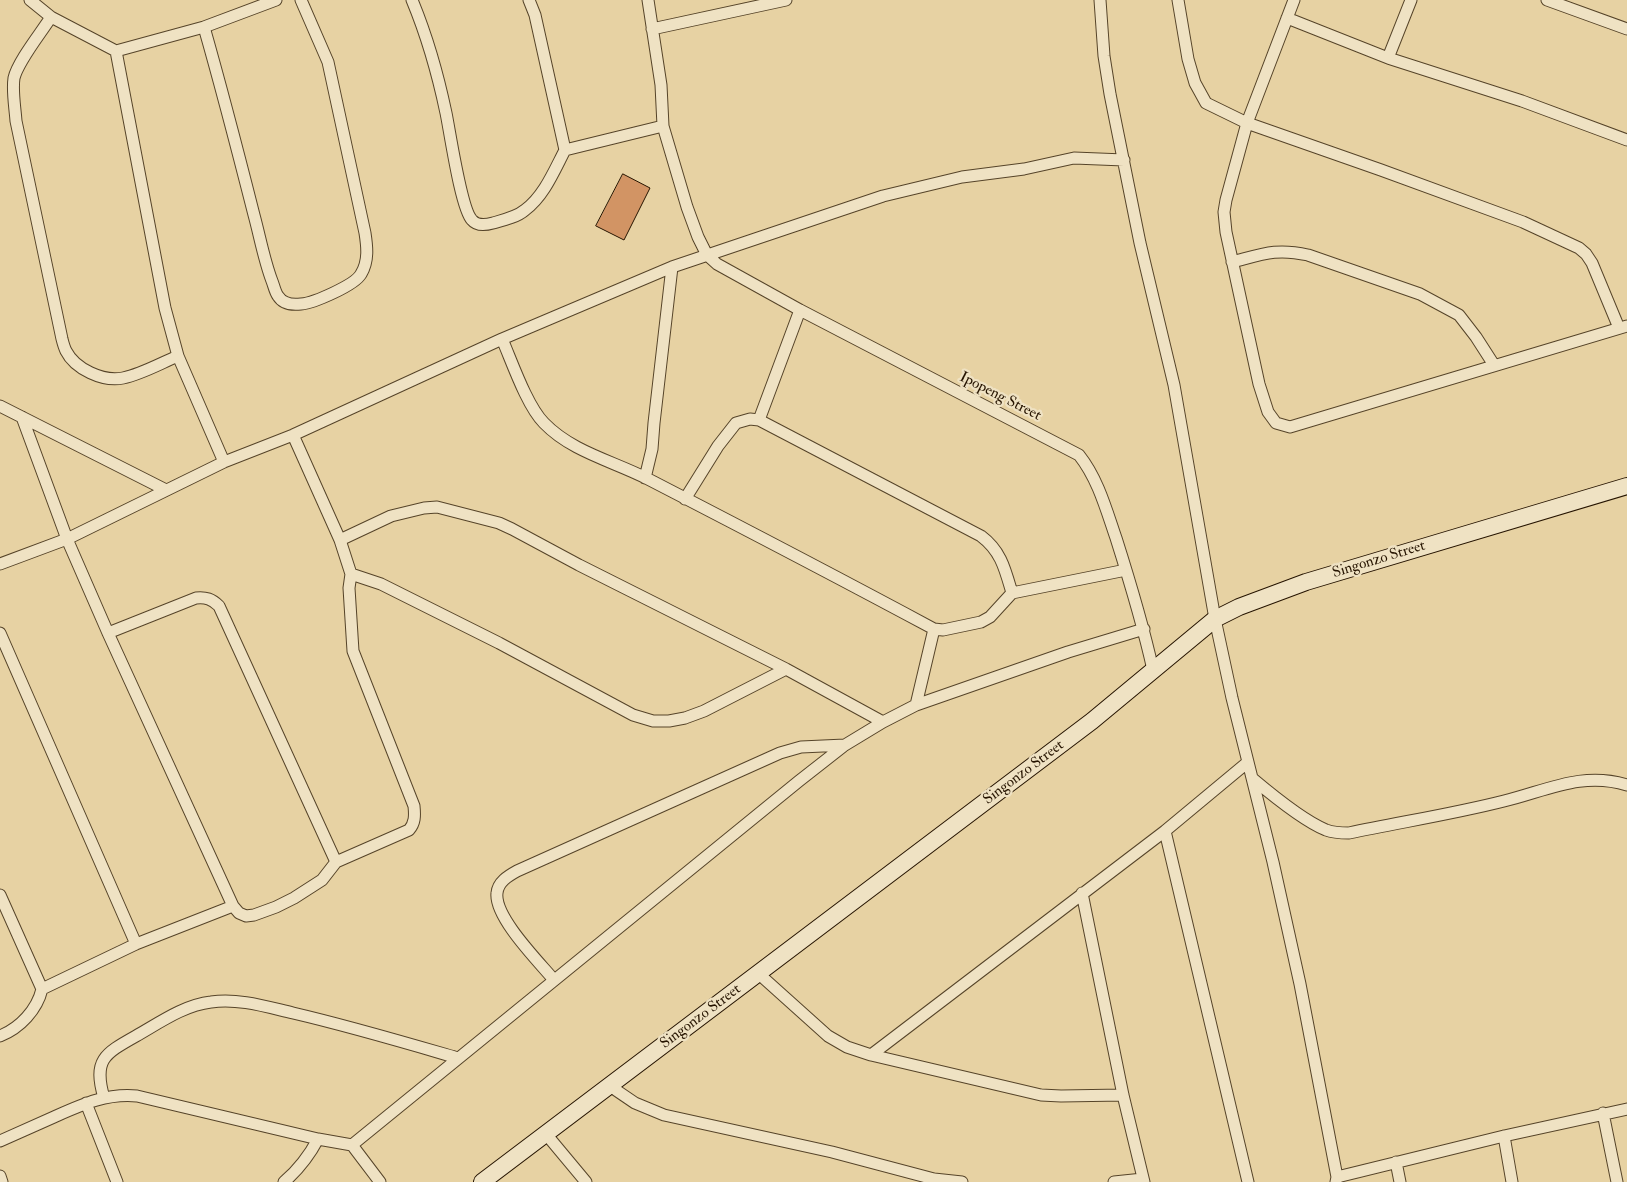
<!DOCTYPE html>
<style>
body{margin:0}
canvas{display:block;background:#e7d2a3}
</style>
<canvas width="1627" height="1182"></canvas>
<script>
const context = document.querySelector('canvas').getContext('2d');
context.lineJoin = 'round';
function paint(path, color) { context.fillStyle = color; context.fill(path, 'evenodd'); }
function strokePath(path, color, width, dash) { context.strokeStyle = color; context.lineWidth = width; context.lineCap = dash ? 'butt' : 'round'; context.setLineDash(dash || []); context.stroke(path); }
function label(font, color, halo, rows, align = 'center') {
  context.font = font + ' "IM FELL Double Pica",serif'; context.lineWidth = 4.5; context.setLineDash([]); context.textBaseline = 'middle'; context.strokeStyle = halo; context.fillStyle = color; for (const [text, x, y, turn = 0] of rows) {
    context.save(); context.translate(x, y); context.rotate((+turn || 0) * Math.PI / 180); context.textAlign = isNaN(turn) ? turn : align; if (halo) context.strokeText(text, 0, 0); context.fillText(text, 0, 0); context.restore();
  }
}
const building = new Path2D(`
 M623,174l27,14 -26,52 -28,-14z`);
paint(building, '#d29464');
strokePath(building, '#261400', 1);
const street = new Path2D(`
 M30,0l21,17 65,34 88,-24 72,-27
 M412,0c15,36 26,75 34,113 4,19 15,96 26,107 5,6 14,5 21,3 11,-3 24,-6 32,-13 19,-14 29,-39 40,-60l-30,-135 -6,-15
 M648,0l13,85 2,41 24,81 11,30 9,18 10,9 83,46 279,145c19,24 27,54 37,83 14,44 27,87 37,132
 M1100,0l4,56 6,38 30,149 34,142 41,234 17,79 41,164 27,122 37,193 -1,5
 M1178,0l10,59 7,24 11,20 41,20 134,47 142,52 56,26 7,6 6,9 27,65
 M1294,0l-47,123 -21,77 -2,12 2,20 33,152 9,28 8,11 14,4 337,-101
 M1547,0l80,29
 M51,17c-10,16 -33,44 -37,61 -2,13 1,29 2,43l46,218c1,4 2,8 4,12 9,18 37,31 57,27 19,-4 38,-15 55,-22
 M1287,18l101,40 134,43 105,39
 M204,27c18,63 34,125 50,188 6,22 10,45 18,66 2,5 3,11 6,15 5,8 15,9 23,8 13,-1 54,-19 60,-30 8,-13 6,-28 4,-41l-37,-171 -27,-62
 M652,29l134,-29
 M116,51l49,257 13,48 46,106
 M1388,58l23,-58
 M565,150l98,-24
 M1232,262c31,-8 44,-14 76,-7l112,39 39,21 17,22 18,28
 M502,339c10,23 25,67 42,84 28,29 69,38 104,56 95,49 191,99 286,150l9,1 38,-8 9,-5 22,-24 114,-23
 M0,406l166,84
 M22,417l45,122 41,94 125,273
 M759,420l41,-110
 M293,435l47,105 11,34 30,10 118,59 134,72 20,6h16l16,-3 19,-7 82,-42
 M645,478l7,-29 2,-26 18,-156
 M685,499l33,-53 18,-23 14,-4 9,1 222,116c20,15 24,33 31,57
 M340,540l51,-24 33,-8 13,-1 62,16 13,6 67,36 207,104 97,53
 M0,564l67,-25 157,-77 69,-27 209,-96 170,-72 211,-71 79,-19 62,-8 50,-11 50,2
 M0,633l136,311
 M108,633l88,-35c10,-1 16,1 23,8l117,256
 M916,705l18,-76
 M1253,779c19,16 51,42 73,51 8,3 15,3 23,3 52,-11 104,-19 155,-32 42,-10 78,-30 123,-16
 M1165,831l83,351
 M1082,893l41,202 21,87
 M0,895l42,94c-5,21 -22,39 -42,47
 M759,974l69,62 19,11 24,8 170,40 20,1 62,-1
 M554,980c-15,-18 -60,-63 -57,-87 1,-11 11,-17 20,-22l263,-118 21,-6 44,-2
 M42,989l94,-45 97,-38 6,7 7,3 8,-1 22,-8 18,-9 28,-18 14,-18 73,-32c6,-7 6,-14 5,-24l-61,-155 -4,-63 2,-14
 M871,1055l294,-224 83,-69
 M610,1086l25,17 29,12 168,37 102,27 28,3
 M104,1098c-11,-38 0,-44 32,-62 23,-13 48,-31 75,-34 28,-4 56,5 82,11 56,13 110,29 165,45
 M86,1103l31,79
 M1603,1113l14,69
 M546,1134l40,48
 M1504,1136l8,46
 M0,1141c18,-8 36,-16 54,-24 27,-12 52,-24 83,-21l181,43 34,6 28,37
 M352,1145l447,-364 46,-36 38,-23 33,-17 152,-53 76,-23
 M1396,1162l4,20
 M0,1176l2,6
 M1337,1177l167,-41 123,-27
 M284,1182c14,-12 25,-26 34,-43
 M1114,1182l29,-3`);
const secondary = new Path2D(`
 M482,1182l610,-461 123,-102 24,-12 67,-25 321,-96`);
strokePath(street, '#564429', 13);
strokePath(secondary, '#261400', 18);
strokePath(street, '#efe2c3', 11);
strokePath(secondary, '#efe2c3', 16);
label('15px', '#261400', '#efe2c3', [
 ["Ipopeng Street",1000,397,27],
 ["Singonzo Street",1379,560,-17],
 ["Singonzo Street",1024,773,-37],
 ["Singonzo Street",701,1017,-37]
]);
</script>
